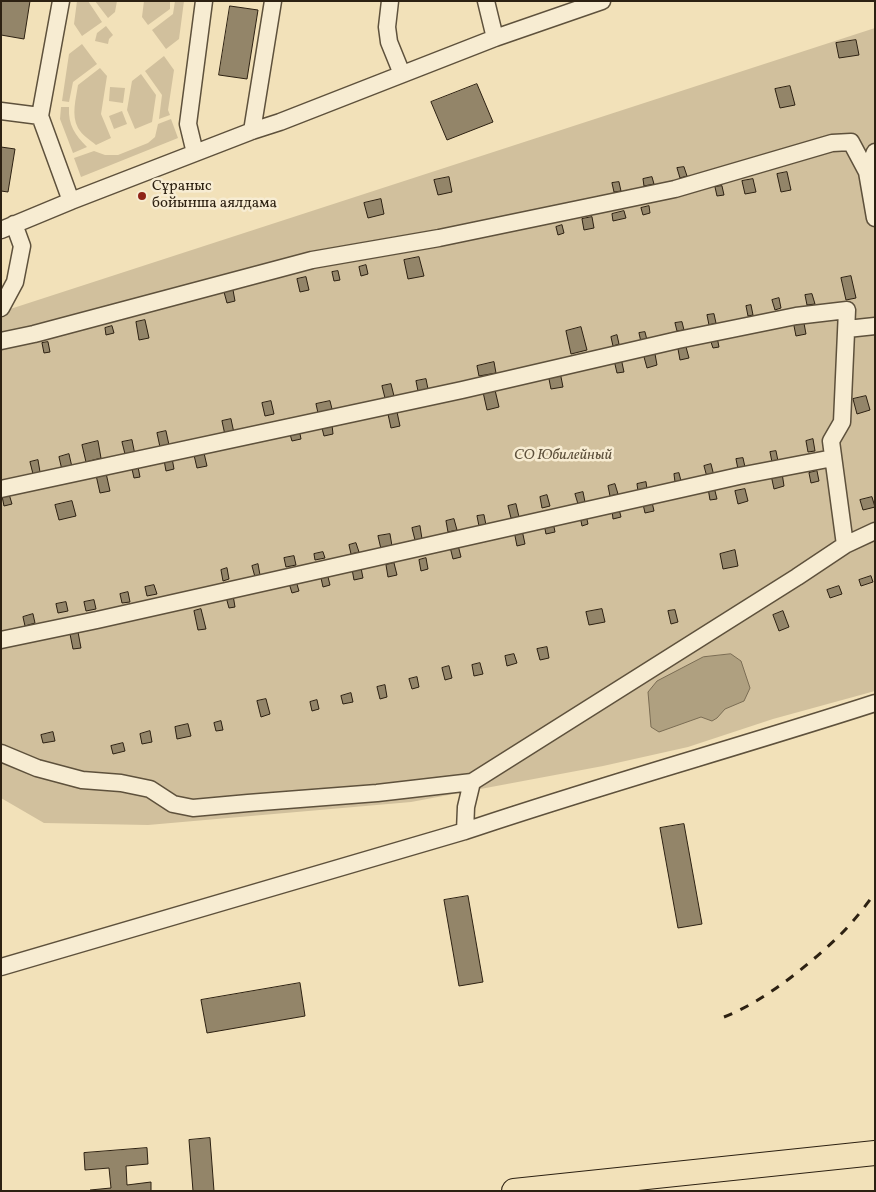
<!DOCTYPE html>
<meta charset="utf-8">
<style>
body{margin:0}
#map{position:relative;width:876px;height:1192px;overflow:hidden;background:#f2e1b9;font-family:Vollkorn,serif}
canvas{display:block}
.frame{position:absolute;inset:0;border:2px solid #2d2112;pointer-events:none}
</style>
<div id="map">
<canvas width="876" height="1192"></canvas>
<div class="frame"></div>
</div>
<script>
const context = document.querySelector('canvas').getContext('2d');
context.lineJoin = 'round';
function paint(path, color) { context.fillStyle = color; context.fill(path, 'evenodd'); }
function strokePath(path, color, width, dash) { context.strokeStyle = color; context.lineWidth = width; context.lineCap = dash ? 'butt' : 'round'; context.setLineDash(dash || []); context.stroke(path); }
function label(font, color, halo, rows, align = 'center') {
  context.font = font + ' Vollkorn,serif'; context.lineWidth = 5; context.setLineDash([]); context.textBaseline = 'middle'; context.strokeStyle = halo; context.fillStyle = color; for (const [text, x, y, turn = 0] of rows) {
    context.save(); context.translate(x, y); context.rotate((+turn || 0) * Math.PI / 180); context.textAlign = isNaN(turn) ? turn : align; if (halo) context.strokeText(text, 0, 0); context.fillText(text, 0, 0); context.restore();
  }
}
paint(new Path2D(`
 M77,1h11l14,21 -20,14 -8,-12z
 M95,1h22l-2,11 -7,6z
 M144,1h26v8l-22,16 -6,-8z
 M175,1h9l-5,38 -13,10 -14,-19 21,-16z
 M106,26l7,9 -4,4 -1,5 -13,-3 2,-8z
 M875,28v663l-102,28 -85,28 -85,19 -192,36 -263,23 -104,-2 -43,-25v-486z
 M82,44l15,20 -24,18 -4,20 -7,-1 7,-47z
 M164,56l10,14 -6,40 2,5 -11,4 3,-24 -17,-24z
 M100,68l7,8 -6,38 10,24 -15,7c-6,-5 -14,-10 -18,-17 -7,-13 -2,-29 0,-43z
 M141,74l15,21 -4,27 -17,7 -8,-19 5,-29z
 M110,87l15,1 -2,15 -14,-2z
 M61,107h8c-1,18 6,28 18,40l-14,6 -13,-34z
 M122,111l5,13 -13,5 -5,-13z
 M171,119l7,19 -97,39 -7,-19 20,-7 11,4h13l30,-12 7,-6 3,-13z`), '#d1c09d');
const water = new Path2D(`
 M731,654l10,7 9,27 -6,13 -19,8 -8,9 -5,3 -11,-4 -42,15 -8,-5 -3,-35 9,-11 46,-24z`);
paint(water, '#afa080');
strokePath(water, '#7b6d54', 1);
const building = new Path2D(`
 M1,1h29l-6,38 -23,-4z
 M230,6l28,4 -11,69 -28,-4z
 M856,40l3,15 -20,3 -3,-15z
 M477,84l16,38 -46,18 -16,-38z
 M790,86l5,19 -15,3 -5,-19z
 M1,147l14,2 -7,43 -7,-1z
 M684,167l3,9 -7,2 -3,-10z
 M787,172l4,18 -10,2 -4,-18z
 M449,177l3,15 -14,3 -4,-15z
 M652,177l2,7 -10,2 -1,-7z
 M753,179l3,13 -11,2 -3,-13z
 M619,182l2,9 -7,1 -2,-9z
 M722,186l2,9 -7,1 -2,-9z
 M381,199l3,15 -16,4 -4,-15z
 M649,206l1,7 -7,2 -2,-7z
 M624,211l2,7 -13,3 -1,-7z
 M592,217l2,11 -10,2 -2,-11z
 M562,225l2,8 -6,2 -2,-8z
 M419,257l5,19 -16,3 -4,-19z
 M366,265l2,9 -7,2 -2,-9z
 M338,271l2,9 -6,1 -2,-9z
 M851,276l5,22 -10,2 -5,-22z
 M306,277l3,13 -9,2 -3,-13z
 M233,290l2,11 -8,2 -3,-11z
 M812,294l3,10 -8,1 -2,-10z
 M779,298l2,10 -6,2 -3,-10z
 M751,305l2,10 -5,1 -2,-10z
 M714,314l2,9 -7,2 -2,-10z
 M803,318l3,16 -10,2 -3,-15z
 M145,320l4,18 -10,2 -3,-18z
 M682,322l2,8 -7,1 -2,-8z
 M112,326l2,7 -8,2 -1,-7z
 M581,327l6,23 -16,4 -5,-23z
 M645,332l2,8 -6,2 -2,-9z
 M617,335l2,9 -6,2 -2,-9z
 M717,337l2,10 -6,1 -3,-9z
 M48,342l2,10 -6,1 -2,-10z
 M686,347l3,11 -9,2 -2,-11z
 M655,354l2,11 -10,3 -3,-11z
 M621,358l3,14 -7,1 -3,-13z
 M494,362l2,11 -17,3 -2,-10z
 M560,372l3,15 -12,2 -3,-15z
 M426,379l2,10 -10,2 -2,-10z
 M391,384l3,12 -9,2 -3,-12z
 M495,390l4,17 -12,3 -4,-18z
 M866,396l4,14 -13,4 -4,-15z
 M271,401l3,13 -9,2 -3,-13z
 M330,401l2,8 -14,4 -2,-9z
 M397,412l3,14 -9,2 -3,-14z
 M231,419l3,14 -9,2 -3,-14z
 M332,425l1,9 -9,2 -2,-8z
 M299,429l2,10 -9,2 -3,-10z
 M166,431l3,14 -9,2 -3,-14z
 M813,439l2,12 -7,1 -2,-11z
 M132,440l3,15 -9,3 -4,-16z
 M98,441l3,17 -15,4 -4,-17z
 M776,451l2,10 -6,1 -2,-10z
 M204,453l3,13 -10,2 -3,-13z
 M69,454l3,13 -10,3 -3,-13z
 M172,458l2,11 -8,2 -2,-11z
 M743,458l2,9 -7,2 -2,-10z
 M38,460l2,12 -7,2 -3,-12z
 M711,464l3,12 -7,1 -3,-11z
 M138,467l2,10 -6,1 -2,-9z
 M817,471l2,10 -8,2 -2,-10z
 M106,473l4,18 -10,2 -4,-18z
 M679,473l2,8 -6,1 -1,-8z
 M782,473l2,13 -10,3 -3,-14z
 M646,482l1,7 -9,2 -1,-7z
 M615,484l3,10 -8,2 -2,-10z
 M714,487l3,12 -7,1 -2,-12z
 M745,489l3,12 -10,3 -3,-13z
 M583,492l2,10 -7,2 -3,-10z
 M9,494l3,10 -8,2 -2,-10z
 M547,495l3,11 -8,2 -2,-11z
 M872,497l3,10 -12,3 -3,-10z
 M72,501l4,15 -17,4 -4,-15z
 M652,502l2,9 -9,2 -2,-9z
 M516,504l3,13 -8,1 -3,-12z
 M619,509l2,8 -8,2 -1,-9z
 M484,515l2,10 -7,1 -2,-10z
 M586,515l2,9 -6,2 -2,-10z
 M454,519l3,11 -9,2 -2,-11z
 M553,522l2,10 -9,2 -2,-10z
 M420,526l2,13 -7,1 -3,-12z
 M522,530l3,14 -8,2 -3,-15z
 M390,534l2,12 -11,3 -3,-13z
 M356,543l3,9 -8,2 -2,-9z
 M458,545l3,12 -8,2 -3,-12z
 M735,550l3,16 -15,3 -3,-15z
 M323,552l2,6 -10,2 -1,-6z
 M294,556l2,9 -10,2 -2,-9z
 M426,558l2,11 -7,2 -2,-11z
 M394,563l3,12 -9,2 -2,-12z
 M258,564l2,11 -5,2 -3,-11z
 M227,568l2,11 -6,2 -2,-11z
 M361,568l2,10 -9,2 -2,-11z
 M871,576l2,6 -12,4 -2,-6z
 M328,577l2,8 -7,2 -2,-9z
 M296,581l3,10 -7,2 -3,-10z
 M154,585l3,9 -10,2 -2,-9z
 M839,586l3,8 -12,4 -3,-8z
 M128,592l2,10 -8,1 -2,-9z
 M233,595l2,12 -6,1 -3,-11z
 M94,600l2,9 -10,2 -2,-9z
 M66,602l2,9 -10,2 -2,-9z
 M201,609l5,20 -8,1 -4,-19z
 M602,609l3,13 -16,3 -3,-13z
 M675,610l3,12 -7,2 -3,-13z
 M783,611l6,16 -10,4 -6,-16z
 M33,614l2,9 -10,3 -2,-9z
 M78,632l3,16 -8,1 -3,-15z
 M547,647l2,11 -9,2 -3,-11z
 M514,654l3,9 -10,3 -2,-10z
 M480,663l3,11 -9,2 -2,-11z
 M449,666l3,12 -7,2 -3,-12z
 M417,677l2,10 -7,2 -3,-10z
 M385,685l2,12 -7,2 -3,-12z
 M351,693l2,9 -10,2 -2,-8z
 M266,699l4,15 -9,3 -4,-16z
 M317,700l2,9 -7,2 -2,-9z
 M221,721l2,9 -7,1 -2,-8z
 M188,724l3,12 -14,3 -2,-12z
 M150,731l2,11 -10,2 -2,-10z
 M53,732l2,9 -12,2 -2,-8z
 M123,743l2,8 -12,3 -2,-8z
 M684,824l18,100 -24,4 -18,-100z
 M468,896l15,86 -24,4 -15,-86z
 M300,983l5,33 -98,17 -6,-33z
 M210,1138l4,53h-21l-4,-51z
 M147,1148l1,16 -22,2 1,19 24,-3v9h-60l-1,-1 21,-2 -2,-20 -24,2 -1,-17z`);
paint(building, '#938569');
strokePath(building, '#2d2112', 1);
const minor = new Path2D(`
 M61,1l-21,115 31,85
 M390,1l-3,26 2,15 13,32
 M486,1l9,37
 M1,111l39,5
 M252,131l21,-130
 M195,153l-7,-29 16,-123
 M867,172l8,-20
 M1,230l70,-29 181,-70 28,-9 215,-84 107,-37
 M1,308l14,-26 7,-36 -8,-22
 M847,329l28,-3
 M1,341l33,-7 278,-74 127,-22 236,-49 157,-46 19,-1 16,30 8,46
 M1,489l461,-99 216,-50 118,-24 51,-6 -5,112 -11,19 14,104
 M1,640l96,-20 642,-144 94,-18
 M1,753l36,15 45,12 39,3 29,6 23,15 20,4 55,-5 129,-10 95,-11
 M465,831c136,-46 274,-84 410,-128
 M1,967l464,-136 1,-24 6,-25 325,-205 48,-32 30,-14`);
const highway = new Path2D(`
 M514,1191l361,-38`);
strokePath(minor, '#5e513c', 19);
strokePath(highway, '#2d2112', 26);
strokePath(minor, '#f7ecd2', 16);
strokePath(highway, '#f2e1b9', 24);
strokePath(new Path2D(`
 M724,1017c41,-16 85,-52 116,-82 13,-13 24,-27 35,-42`), '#2d2112', 3, [9, 9]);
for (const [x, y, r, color] of [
 [142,196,5,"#8f2418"]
]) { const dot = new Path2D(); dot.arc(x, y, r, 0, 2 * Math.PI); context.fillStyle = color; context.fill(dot); strokePath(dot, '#f7ecd2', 2); }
label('15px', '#2d2112', '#f7ecd2', [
 ["Сұраныс",152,187],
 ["бойынша аялдама",152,204]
], 'left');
label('italic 15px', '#5e513c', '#f7ecd2', [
 ["СО Юбилейный",563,456]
]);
</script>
